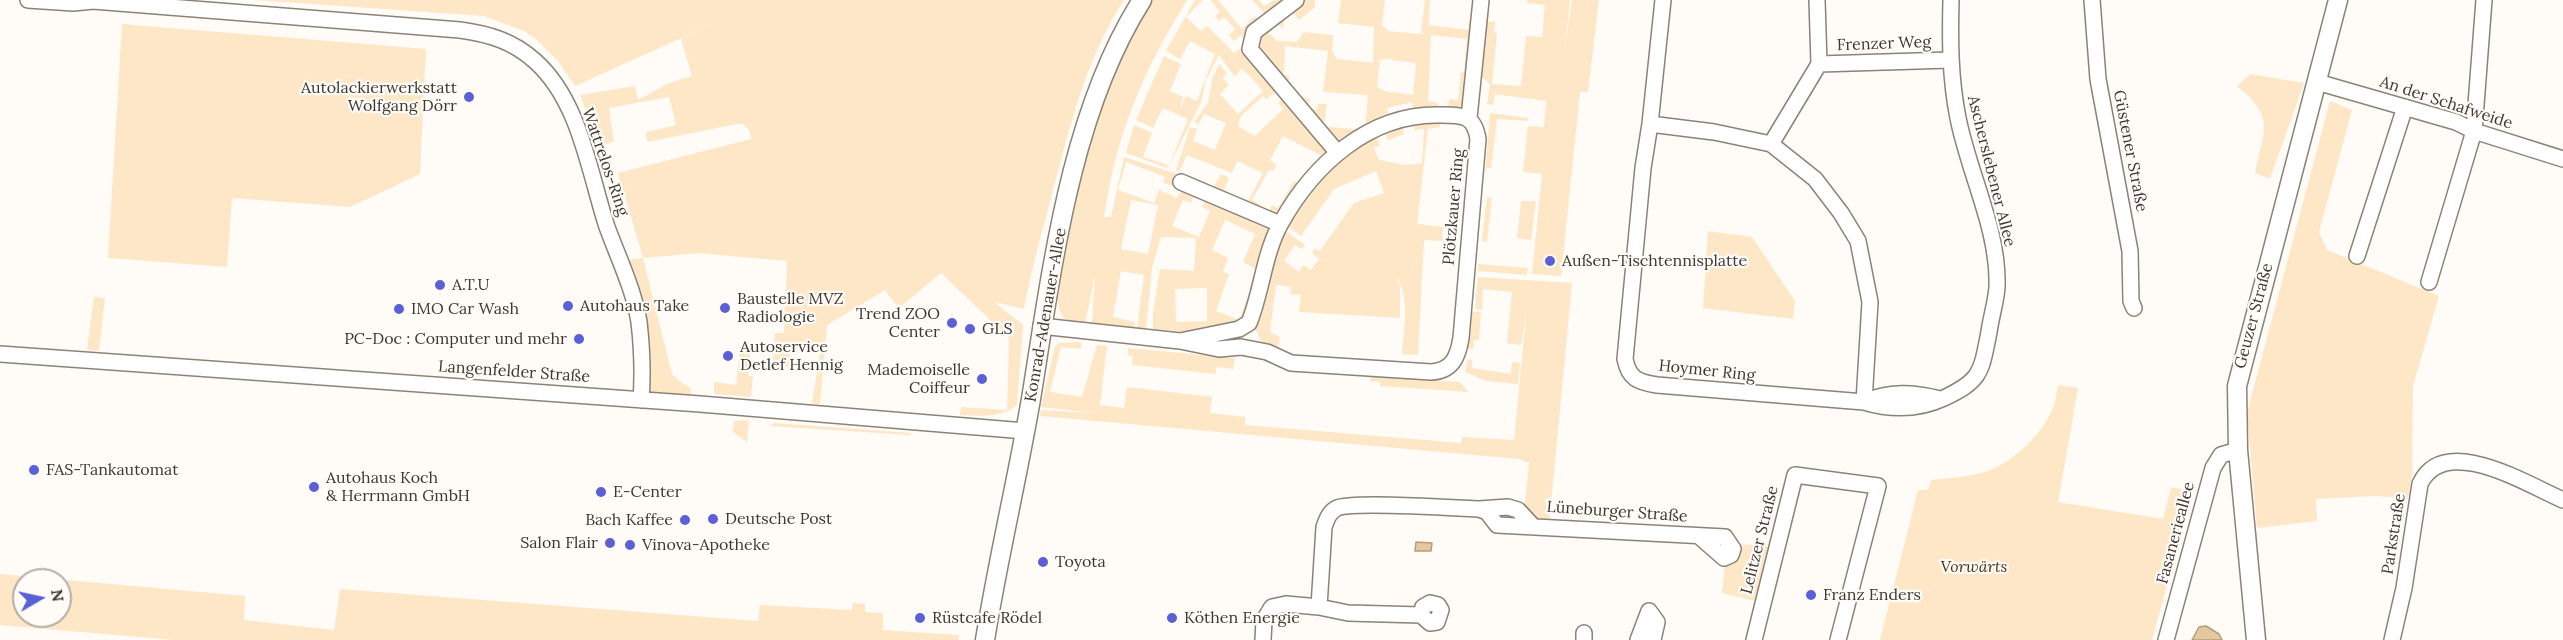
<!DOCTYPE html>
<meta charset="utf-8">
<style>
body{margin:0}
#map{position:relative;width:2563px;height:640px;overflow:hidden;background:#fffbf6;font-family:Lora,serif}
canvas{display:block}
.north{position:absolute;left:12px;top:568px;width:60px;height:60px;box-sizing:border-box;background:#fffbf6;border:2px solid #b1ada8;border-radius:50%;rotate:81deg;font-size:16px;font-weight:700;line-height:24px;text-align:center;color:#3c3833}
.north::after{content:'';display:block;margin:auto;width:21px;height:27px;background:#5b60d7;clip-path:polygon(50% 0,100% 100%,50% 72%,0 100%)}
</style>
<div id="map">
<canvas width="2563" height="640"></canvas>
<div class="north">N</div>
</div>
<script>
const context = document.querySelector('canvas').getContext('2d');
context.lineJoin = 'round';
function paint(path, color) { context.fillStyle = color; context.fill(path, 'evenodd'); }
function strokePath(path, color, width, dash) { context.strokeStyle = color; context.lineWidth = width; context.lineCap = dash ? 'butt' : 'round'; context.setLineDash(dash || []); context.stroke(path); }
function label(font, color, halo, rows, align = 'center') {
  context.font = font + ' Lora,serif'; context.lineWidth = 4.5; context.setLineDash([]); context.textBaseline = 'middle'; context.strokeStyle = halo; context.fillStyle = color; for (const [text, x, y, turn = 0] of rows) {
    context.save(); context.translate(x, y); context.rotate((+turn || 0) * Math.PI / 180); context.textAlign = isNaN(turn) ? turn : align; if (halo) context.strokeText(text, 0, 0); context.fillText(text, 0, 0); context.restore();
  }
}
paint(new Path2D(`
 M255,0h869c-39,60 -55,130 -73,198 -10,37 -20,73 -27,111l-30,-7 29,23 -6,80c-17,13 -36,11 -57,10l1,-8 46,3 2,-72 -68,-65 -42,35 -14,-17 5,-4 -63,38 -7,79 -8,-1 8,-50 -17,-2 1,-6 -14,-1 -1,23 -16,-1 2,-33h9l3,-72 -89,-8 -55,5 29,116 7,7 12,7 -1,15 -49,-3 2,-30 -24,-109 24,-3 -25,-85 133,-34 -1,-8 -8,-8 -95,19 -1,-10 30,-7 -7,-28 -60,11 5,34 -15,3 -19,-50 55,-9 3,14 29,-16 25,-8 -11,-37 36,-17 -142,64 -17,-25 -22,-22 -12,-8 -40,-15z
 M1152,0h35c-45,73 -70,132 -83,217h7l13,-60 53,17 -5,12 -9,-4 2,-5 -39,-15 -8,28 36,13 5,-13 18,8 5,-9 13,5 -4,9 -8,-3 -11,26 27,11 11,-26 -8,-4 19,-33 8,4 -5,12 23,13 16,-30 -26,-12 -5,12 -45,-18 -8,17 -3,-2 14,-43 7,2 -4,12 22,9 11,-27 -22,-9 -5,10 -5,-2 14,-19 4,-24 7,-15 8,9 -4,5 6,7 -9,9 18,20 25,-23 -21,-23 -7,9 -16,-22 3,-6 -16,31 -5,22 -33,66 20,-49 -25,-11 -10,20 -17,-8 28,-64 17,8 -11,27 13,6 -3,11 6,-12 11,5 18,-47 -25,-13 -10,18 -14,-8 29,-51h8l-17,17 15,14 6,-5 27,27 7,-5 3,4 7,-14 -11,-2 -6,5 -5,-6 6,-6 -11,-12 -5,4 -4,-5 5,-4 -9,-12h7l24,29 12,-13 8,9 23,-9 -2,13 -5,-5 -9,9 8,8 20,1 7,-10 29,3 -1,16 5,8 36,4 1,-36 -36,-4 3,-23h44l-3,25 6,6 33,3 4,-1h-4l4,-33h5l-1,25 39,5 1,-10 26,2 -1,10 3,1 -5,51 29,2 5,-50 16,1 3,-32 -18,-2v-3h43l-5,48 7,-48h27l-11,92h-8l-19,184 -29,-2 10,-100 -19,-2 5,-46 16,1 2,-26 -51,-7 -2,11 -6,-1 3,-20 -7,-6 -10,-1 -4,41 -22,-3 2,-16 9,1 3,-28 3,1 3,-34 -36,-4 -3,66 10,2v12h3l-1,12 -12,2 -11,95 26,3 -1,14 -18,-1 -6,115 -16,-1c2,-26 8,-54 -5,-77l3,10v31l-101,-6 2,-17 -11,-1 1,-7 -15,-2 -6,47 10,5 -3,18c-19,-7 -16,-22 -27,-35l-42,7 -1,-2 -1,4 -18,3 -35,-3v-16l7,-44 34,2 2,-33 -35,-1 -9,31 -6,61 -9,-1 7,-53 -23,-4 -8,46 22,5v6l-43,-5 3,-48 -10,49c-21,-2 -25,-5 -28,-27 21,-101 36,-210 95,-297zM1285,46l43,5 -5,41 45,3 -3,35 -34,-3 -13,1 7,-8 2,-16h-9l-1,6 -9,-2 2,-9 -23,-6 -9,10 5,6 -28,27 -17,-10 3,-10 22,-20 4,3 14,-13 8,1v-11l-5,-2zM1391,57v3l25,3 -3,32 -28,-4 -8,-4 3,-26 -3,-1 13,-1zM1412,102l2,28 10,-1 -2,34 -17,2 -26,-5 -5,-12 6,-3 -7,-15 9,-4 6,14 16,-6 -2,-14 -12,3 -3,-15zM1283,136l39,20 -19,29 -9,-4 -16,27 -6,-3 -6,12 -9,-4 4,-8 -9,-5 17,-30 4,1 4,-6 -7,-5zM1376,171l8,22 -30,10 -34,48 -5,-3 -3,5 7,6 -8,11 -8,-5 -4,7 -15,-11 11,-16 7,4 3,-4 -26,-19 2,-4 20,14 33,-47zM1131,200l27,5 -10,49 -27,-5zM1225,220l30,14 -12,28 13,7 -7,20 10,3 -3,10 -9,-3 -8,21 -23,-9 13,-37 -6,-2 5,-14 -16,-8zM1207,288v33l-31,1 -1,-33z
 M1252,0h7l5,6 10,-6h11l-20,14z
 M1296,0h19v7l-16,13 -11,-15z
 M122,24l304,25 -6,125 -70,33 -118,-9 -5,69 -119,-9z
 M2250,74l54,9 -34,96 -15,-6c9,-44 21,-55 -18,-87z
 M2330,101l22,9 -33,122 8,18 112,46 -26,90 -1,92 -4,20 -34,-2 -58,3 1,22 -60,7 -10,-115z
 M1490,113l38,5v3l-31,-2 -6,49h-4l-2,8z
 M1134,125l18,8 -9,24 25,8 -1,3 -41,-15z
 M1487,197l5,1 -5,44 -5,-1z
 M1521,201h15l-5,39 -14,-2z
 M1708,231l44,6 43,64 -2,18 -90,-11z
 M1478,264l50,4 -1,7 -49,-4z
 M1478,277l94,6 -23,242 -28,-12 4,-10 4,-40 -10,-4 -479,-43 1,-6 53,3 -53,-6 14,-61 5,-3 21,-1v7l-20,-2 -11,45 32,5 15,-52 10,1 -7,59 24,3 3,-21 85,10 -2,16 35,4v8l216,18 1,-6 52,3 12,-125 -5,30 -14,-2 5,-51 -29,-3 -1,21 -7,-1z
 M94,297l11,1 -6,53 -12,-1z
 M1463,311l18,1 -2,28h-5l-1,9 -13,-1z
 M741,343l10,1 -3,32h5l-2,21 -37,-3v-12l22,3z
 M1128,348l107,10 -2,11 -17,-2v7l-84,-9 1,-9 -5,-1z
 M1468,359l4,1v8l39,6 1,-12 8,1 -2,21 -32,-3 -21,-9z
 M1371,376l89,6 8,10 -88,-6v-4l-10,-1z
 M2058,385l20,3 -20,114 105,17 8,-32 22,5 -41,148h-272l38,-150h10l3,-10c20,-2 41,-3 60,-10 24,-10 53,-38 62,-62 3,-7 4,-16 5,-23z
 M749,420l-2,22 -14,-10 1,-11z
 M774,423l137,10 -1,2 -140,-9z
 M1739,544l35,3 -15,55 -37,-9 3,-30 9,1z
 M0,574l245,22 -1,24 90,10 6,-41 418,32 2,-16 92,5 1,-7 12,1v8l18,1v17l76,5 -1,5h-785l-173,-15zM24,580h36v36h-36z`), '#fee7c7');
const water = new Path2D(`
 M1416,542l16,1 -1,8h-16z
 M2206,626l13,8 3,6h-30l7,-13z`);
paint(water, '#e6c89d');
strokePath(water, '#b39d7d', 1.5);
const minor = new Path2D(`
 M28,0l45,3 20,-2 367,29c29,4 53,11 75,31 45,40 54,111 72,166 11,30 27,63 32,95 3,26 4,52 2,78
 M1296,0l-42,32 -4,17 87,103
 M2092,0l6,79 32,172 1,50 3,7
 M1819,64l131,-4
 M2317,82l139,40 18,9 89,28
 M1469,118l12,-118
 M1650,124l13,-124
 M1771,144l48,-80 -2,-64
 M1181,182l99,42
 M2357,256l48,-149
 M2429,282l45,-151 10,-131
 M1041,326l139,15 39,8 22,-2 26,5 24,11 140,9c21,-1 27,-15 30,-34l17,-199c-4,-25 -16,-24 -40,-24 -69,-1 -125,50 -157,108 -17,30 -19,68 -32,100l-10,6 -59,12
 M0,354l700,50 325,27
 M1864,402l6,-100 -12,-61 -17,-28 -26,-34 -44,-35 -57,-12 -64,-8 -7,44 -18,191c4,20 13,23 32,26l207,17c27,8 54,8 80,-4 38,-18 37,-26 45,-66 2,-15 7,-30 8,-45 2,-57 -28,-113 -39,-169 -8,-40 -8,-78 -7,-118
 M1864,402c25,-11 49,-10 76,-3
 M1479,509l8,3 10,13 228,12 8,12 -2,6 -7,3 -25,-22
 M1319,607l29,6 73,2 9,8 7,-1 4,-12 -3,-5 -8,-2 -7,4 -2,8
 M1263,640l1,-20 8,-13 14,-3 33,3 5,-80c3,-8 5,-15 13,-19 16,-7 119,0 142,1l29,-2 10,3 14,15
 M1584,640v-7
 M1638,640l11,-29 8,11 -4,18
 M1754,640l41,-165 83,11 -40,154
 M2166,640l47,-172 8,-13 17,-5
 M2392,640l12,-52 16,-104c24,-52 108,1 143,16`);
const major = new Path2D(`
 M985,640c13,-81 32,-160 46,-241 21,-130 39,-286 111,-399
 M2256,640l-18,-190 -1,-64 101,-386`);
strokePath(minor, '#8b8377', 18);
strokePath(major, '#8b8377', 21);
strokePath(minor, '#fff', 15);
strokePath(major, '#fff', 18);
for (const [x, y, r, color] of [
 [469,97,6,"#5b60d7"],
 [1550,261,6,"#5b60d7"],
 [440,285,6,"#5b60d7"],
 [568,306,6,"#5b60d7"],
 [725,308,6,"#5b60d7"],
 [399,309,6,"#5b60d7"],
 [952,323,6,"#5b60d7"],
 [970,329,6,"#5b60d7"],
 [579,339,6,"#5b60d7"],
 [728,356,6,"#5b60d7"],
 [982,379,6,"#5b60d7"],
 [34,470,6,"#5b60d7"],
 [314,487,6,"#5b60d7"],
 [601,492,6,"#5b60d7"],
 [713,519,6,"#5b60d7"],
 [685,520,6,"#5b60d7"],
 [610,543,6,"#5b60d7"],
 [630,545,6,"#5b60d7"],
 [1043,562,6,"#5b60d7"],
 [1811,595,6,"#5b60d7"],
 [920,618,6,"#5b60d7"],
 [1172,618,6,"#5b60d7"]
]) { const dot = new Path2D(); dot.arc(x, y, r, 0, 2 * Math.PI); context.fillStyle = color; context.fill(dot); strokePath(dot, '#fffbf6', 2); }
label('16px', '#3c3833', '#fffbf6', [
 ["Frenzer Weg",1884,44,-2],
 ["An der Schafweide",2446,103,18],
 ["Güstener Straße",2130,151,79],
 ["Wattrelos-Ring",605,162,71],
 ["Ascherslebener Allee",1991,171,76],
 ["Plötzkauer Ring",1454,207,-85],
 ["Konrad-Adenauer-Allee",1046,315,-80],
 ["Geuzer Straße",2254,316,-75],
 ["Hoymer Ring",1707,371,6],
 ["Langenfelder Straße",514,372,4],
 ["Lüneburger Straße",1617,512,4],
 ["Fasanerieallee",2176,533,-75],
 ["Parkstraße",2394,534,-81],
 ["Lelitzer Straße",1760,540,-76]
]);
label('16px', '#3c3833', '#fffbf6', [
 ["Autolackierwerkstatt",457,88,"right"],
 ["Wolfgang Dörr",457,106,"right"],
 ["Außen-Tischtennisplatte",1562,261],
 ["A.T.U",452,285],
 ["Baustelle MVZ",737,299],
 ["Radiologie",737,317],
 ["Autohaus Take",580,306],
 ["IMO Car Wash",411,309],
 ["Trend ZOO",940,314,"right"],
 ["Center",940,332,"right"],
 ["GLS",982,329],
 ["PC-Doc : Computer und mehr",567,339,"right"],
 ["Autoservice",740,347],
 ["Detlef Hennig",740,365],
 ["Mademoiselle",970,370,"right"],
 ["Coiffeur",970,388,"right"],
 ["FAS-Tankautomat",46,470],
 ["Autohaus Koch",326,478],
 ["& Herrmann GmbH",326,496],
 ["E-Center",613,492],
 ["Deutsche Post",725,519],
 ["Bach Kaffee",673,520,"right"],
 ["Salon Flair",598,543,"right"],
 ["Vinova-Apotheke",642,545],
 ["Toyota",1055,562],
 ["Franz Enders",1823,595],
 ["Rüstcafe Rödel",932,618],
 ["Köthen Energie",1184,618]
], 'left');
label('italic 16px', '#4b3613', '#fffbf6', [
 ["Vorwärts",1974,567]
]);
</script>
